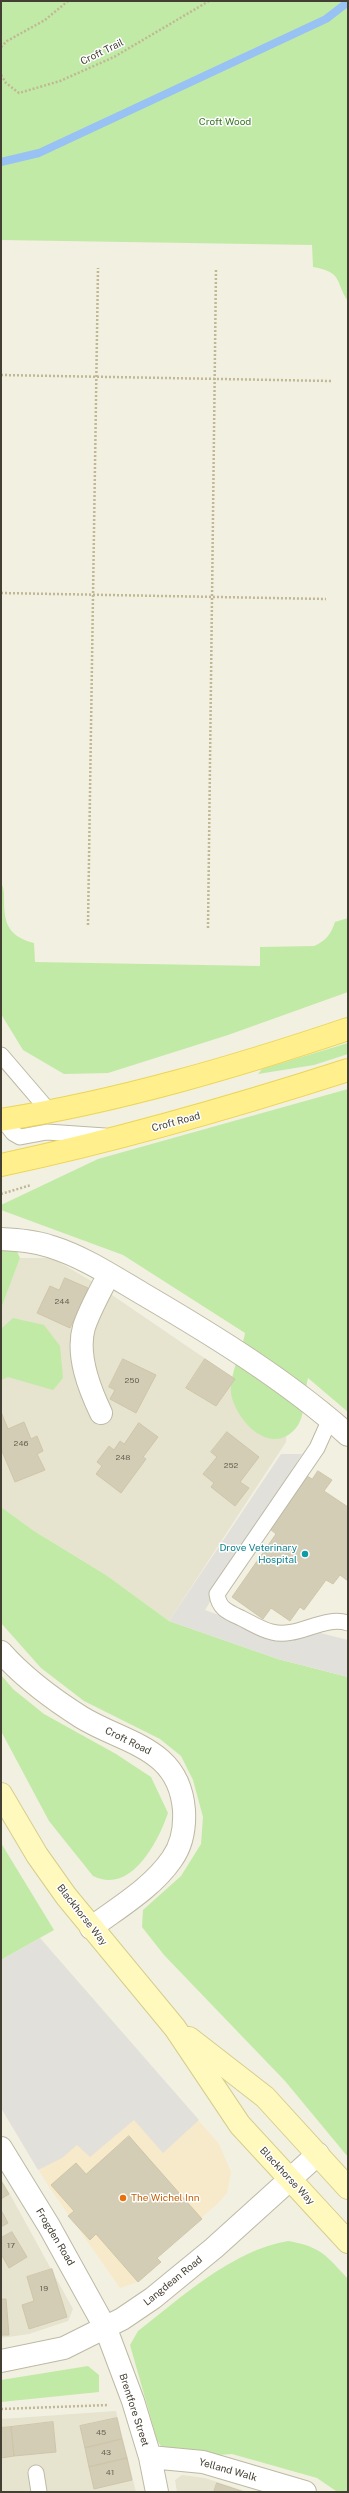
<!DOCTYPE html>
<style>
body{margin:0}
#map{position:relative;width:349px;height:2493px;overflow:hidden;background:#f2f0e1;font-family:"Public Sans",sans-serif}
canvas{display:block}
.frame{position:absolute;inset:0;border:2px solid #433f32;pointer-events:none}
</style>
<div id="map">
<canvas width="349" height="2493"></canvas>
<div class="frame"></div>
</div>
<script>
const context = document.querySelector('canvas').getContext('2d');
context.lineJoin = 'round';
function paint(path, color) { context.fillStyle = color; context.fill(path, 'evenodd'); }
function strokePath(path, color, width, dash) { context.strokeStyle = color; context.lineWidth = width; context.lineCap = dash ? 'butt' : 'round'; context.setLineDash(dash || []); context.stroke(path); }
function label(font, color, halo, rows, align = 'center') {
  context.font = font + ' "Public Sans",sans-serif'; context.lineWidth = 3; context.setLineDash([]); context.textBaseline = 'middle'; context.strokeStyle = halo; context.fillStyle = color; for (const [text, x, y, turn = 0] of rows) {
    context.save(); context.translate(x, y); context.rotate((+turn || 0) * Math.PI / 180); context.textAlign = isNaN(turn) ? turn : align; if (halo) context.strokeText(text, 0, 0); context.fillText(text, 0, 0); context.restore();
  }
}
paint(new Path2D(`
 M20,1258h32l41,24 142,97 53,20 -2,43 -117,179 -63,-46 -72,-44 -33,-24v-198z
 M1,2178l72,131 -5,12 -39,13 -28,4z
 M116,2411l20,81h-135v-73z
 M182,2475l23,3 43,14h-71l-2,-12z`), '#e6e3cf');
paint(new Path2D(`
 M40,1938l179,206 12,28 -4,21 -9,10 -61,55 4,4 -23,20 -18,6 -71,-101 -48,-79v-148z`), '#f7eaca');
paint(new Path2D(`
 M1,1h347v300c-13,-18 -4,-29 -35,-34l-1,-22 -311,-5z
 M1,883c3,5 3,10 3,16 0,25 4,37 30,44l1,19 225,4v-19l54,-1c12,-5 17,-12 21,-24l13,-4v74l-120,43 -120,38 -44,1 -41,-24 -22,-36z
 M348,1043v11l-34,11 -56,9 4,-5z
 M348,1089v323l-40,-34c-4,15 -2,38 -12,50 -24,28 -56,-3 -64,-30 -5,-20 10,-46 13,-65l-122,-78 -122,-45v-5l97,-46z
 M1,1246l14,1 5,11 -19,51z
 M13,1318l31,7 16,21 3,32 -10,12 -45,-13 -7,3v-51z
 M1,1507l33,24 72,44 63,46 109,38 70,18v480l-63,-76 -121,-126 -22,-28 1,-17 38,-34 20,-32 2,-27 -10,-37 -12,-24 -21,-17 -76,-38 -43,-33 -40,-45z
 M1,1675l12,14 31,25 72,40 35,23 17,36c-10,29 -37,82 -75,63l-44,-55 -48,-90z
 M1,1843l53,87 -53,30z
 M288,2241c32,5 39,15 60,38v213l-12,-1 -19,-13 -85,-24 -13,1 -57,-7 -5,-8 -27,-95 8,-14c44,-34 93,-80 150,-90z
 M88,2366l11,9v17l-98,10v-22z`), '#c1eaa6');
paint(new Path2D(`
 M281,1454h21l-97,156 78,29 26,-9 39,10v37l-70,-18 -109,-38z
 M40,1938l159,182 -36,33 -29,-33 -44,37 -13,-12 -15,13 -24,12 -37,-62v-148z`), '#e2e0db');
strokePath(new Path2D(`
 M1,162l38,-9 287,-134 22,-17`), '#98c1f4', 8);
const building = new Path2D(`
 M65,1278l23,10 -18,40 -33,-15 13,-27 9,4z
 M123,1359l33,16 -20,38 -26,-14 5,-9 -6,-3z
 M205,1359l30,20 -19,27 -30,-18z
 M1,1412l7,17 16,-7 7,17 6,-3 6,15 -6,3 8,16 -30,12 -14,-33z
 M139,1423l19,14 -15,20 3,2 -25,34 -25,-19 6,-8 -5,-4 12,-16 5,4 6,-9 4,3z
 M227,1432l32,25 -19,25 9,6 -14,18 -24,-19 3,-4 -11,-9 14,-17 -6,-5z
 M318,1471l14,9 -8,11 24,16v74l-8,-6 -7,9 -7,-4 -22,30 -4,-3 -10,14 -19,-13 -8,11 -31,-22 44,-63 -6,-5 37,-53 5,3z
 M129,2136l73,83 -45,39 4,4 -23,20 -42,-48 -6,6 -22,-24 6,-5 -23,-26 25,-22 10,11z
 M1,2181l8,13 -8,5z
 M1,2210l7,13 -7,4z
 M12,2232l15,25 -18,11 -8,-14v-16z
 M52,2269l15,48 -38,12 -7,-24 12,-4 -7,-24z
 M1,2299h5l3,36h-8z
 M117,2418l5,21 -37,9 -5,-22z
 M53,2422l3,30 -42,4 -3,-29z
 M11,2427l3,29 -13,2v-30z
 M122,2439l5,19 -38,9 -4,-19z
 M127,2458l5,22 -38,9 -5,-22z
 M217,2483l27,9h-30z`);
paint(building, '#d3cdb6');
strokePath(building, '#cfc6a9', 1);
const lane = new Path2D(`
 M1,1055l48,56
 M1,1117l12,16 7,4 27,-5 58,4
 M330,1419l-13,29 -100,146c2,15 11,18 24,24 10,5 21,12 31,14 25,7 51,-17 76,-9
 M36,2473l3,19`);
const street = new Path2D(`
 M1,1239c17,1 34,2 51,8 32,10 62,30 91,47 70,41 145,87 205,141
 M101,1413c-12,-25 -25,-58 -17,-86 6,-18 16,-35 25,-53
 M1,1652c23,26 50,46 80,65 44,27 98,30 103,93 1,18 -2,35 -12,49 -20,29 -53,48 -81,69
 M1,2148l48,78 57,103 27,72 17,56 7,35
 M1,2361l63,-13 58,-29 31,-21 61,-50 104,-94
 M150,2457l53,5 102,30`);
const secondary = new Path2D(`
 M1,1794l36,61 29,41 109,132 65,97 108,117
 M189,2038l76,59 83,91`);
const primary = new Path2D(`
 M1,1120c118,-19 234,-53 347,-91
 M1,1165c118,-25 232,-58 347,-95`);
strokePath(lane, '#bdb9a4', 17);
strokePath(street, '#bdb9a4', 24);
strokePath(secondary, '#d5ce8d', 24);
strokePath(primary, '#ebd557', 24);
strokePath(new Path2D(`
 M1,47l6,-6 38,-21 23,-19
 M1,75l5,8 13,10 41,-12 54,-24 95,-56
 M1,375l330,6
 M1,593l325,6
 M88,925l10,-657
 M208,928l8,-659
 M1,1194l30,-9
 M1,2409l108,-4`), '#c0b794', 2.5, [2, 2]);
strokePath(lane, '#fff', 15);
strokePath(street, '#fff', 22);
strokePath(secondary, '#fff9be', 22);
strokePath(primary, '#fff08d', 22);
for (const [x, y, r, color] of [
 [305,1554,4,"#0f9aa8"],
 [123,2198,4,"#e8710a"]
]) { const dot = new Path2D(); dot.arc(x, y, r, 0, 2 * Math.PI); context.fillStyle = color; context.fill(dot); strokePath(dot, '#fff', 1.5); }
label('8px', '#676253', null, [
 ["244",62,1302],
 ["250",132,1381],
 ["246",21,1444],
 ["248",123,1458],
 ["252",231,1466],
 ["17",11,2246],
 ["19",44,2289],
 ["45",101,2433],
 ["43",106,2453],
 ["41",110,2473]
]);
label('10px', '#433f32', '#fff', [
 ["Croft Trail",102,52,-26],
 ["Croft Road",176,1122,-15],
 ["Croft Road",128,1741,26],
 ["Blackhorse Way",82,1915,52],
 ["Blackhorse Way",287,2176,47],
 ["Frogden Road",55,2237,59],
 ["Langdean Road",173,2281,-39],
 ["Brentfore Street",134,2410,72],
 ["Yelland Walk",228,2470,16]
]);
label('10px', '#367822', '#fff', [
 ["Croft Wood",225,122]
]);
label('10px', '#0d838f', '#fff', [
 ["Drove Veterinary",297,1548],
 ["Hospital",297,1560]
], 'right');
label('10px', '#c56008', '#fff', [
 ["The Wichel Inn",131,2198]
], 'left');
</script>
